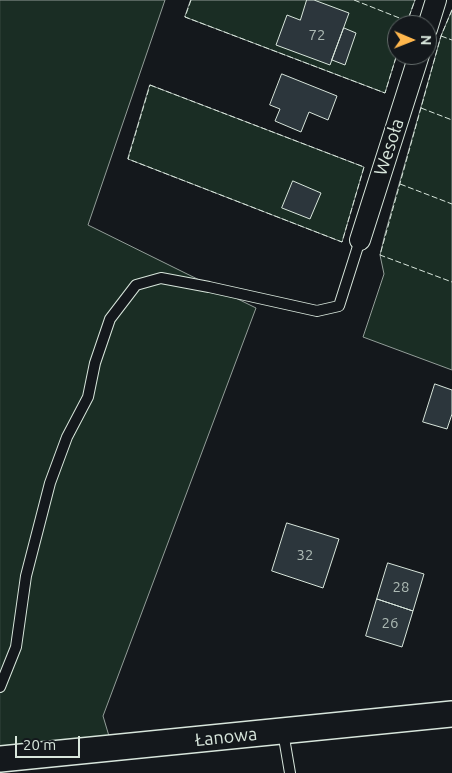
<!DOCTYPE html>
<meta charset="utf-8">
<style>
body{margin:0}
#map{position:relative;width:452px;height:773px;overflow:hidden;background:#14181c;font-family:Ubuntu,sans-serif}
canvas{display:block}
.north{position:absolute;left:387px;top:15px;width:50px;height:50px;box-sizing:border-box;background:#14181c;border:1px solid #626a69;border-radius:50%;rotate:91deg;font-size:14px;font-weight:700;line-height:20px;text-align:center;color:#d8e6dc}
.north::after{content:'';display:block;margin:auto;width:18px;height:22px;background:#ffb74d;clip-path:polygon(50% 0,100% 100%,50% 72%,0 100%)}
.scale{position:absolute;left:15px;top:736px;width:65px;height:22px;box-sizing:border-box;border:2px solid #d8e6dc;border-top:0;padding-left:6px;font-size:15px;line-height:18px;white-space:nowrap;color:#d8e6dc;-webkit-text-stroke:4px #14181c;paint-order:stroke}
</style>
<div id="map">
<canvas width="452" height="773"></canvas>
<div class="north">N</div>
<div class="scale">20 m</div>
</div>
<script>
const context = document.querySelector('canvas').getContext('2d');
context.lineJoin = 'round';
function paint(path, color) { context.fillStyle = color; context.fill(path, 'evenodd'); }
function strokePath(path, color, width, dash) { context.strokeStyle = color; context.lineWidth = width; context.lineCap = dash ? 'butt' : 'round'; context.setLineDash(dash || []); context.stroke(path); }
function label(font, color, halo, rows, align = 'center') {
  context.font = font + ' Ubuntu,sans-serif'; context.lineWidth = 4; context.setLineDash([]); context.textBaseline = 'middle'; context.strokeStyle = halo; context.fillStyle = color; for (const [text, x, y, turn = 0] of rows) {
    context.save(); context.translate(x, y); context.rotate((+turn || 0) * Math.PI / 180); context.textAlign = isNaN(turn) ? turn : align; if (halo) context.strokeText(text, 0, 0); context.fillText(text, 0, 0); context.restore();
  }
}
const green = new Path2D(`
 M0,0h165l-77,225 168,83 -153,408 6,20 -109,10z
 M191,0h224l-9,25h-9v29l-12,39 -200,-76z
 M452,10v360l-89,-33 21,-63 -4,-19 5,-21 56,-198z
 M150,85l214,82 -22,75 -214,-83z`);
paint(green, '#1a2d24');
strokePath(green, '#939e99', 1);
const building = new Path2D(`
 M307,0h7l35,13 -19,52 -54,-20 11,-30 13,5z
 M344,28l12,5 -11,32 -13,-5z
 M282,74l55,22 -9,24 -19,-8 -8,20 -26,-11 5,-12 -10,-4z
 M293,181l28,12 -11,26 -28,-11z
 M435,384l17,6v24l-5,15 -24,-7z
 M287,523l52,16 -16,49 -51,-17z
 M388,563l36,11 -11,37 -36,-12z
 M377,599l36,12 -11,36 -36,-11z`);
paint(building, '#2c363c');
strokePath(building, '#d8e6dc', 1);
const service = new Path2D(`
 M0,687l16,-40 10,-71 24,-93 17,-46 21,-40 7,-34 15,-44 26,-34 25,-7 48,9 108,24 22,-5 21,-66
 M283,732l7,41`);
const minor = new Path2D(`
 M427,29l9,-29
 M360,240l59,-185`);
const tertiary = new Path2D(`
 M0,759l452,-45`);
strokePath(service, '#d8e6dc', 12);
strokePath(minor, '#d8e6dc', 22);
strokePath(tertiary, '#d8e6dc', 28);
strokePath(service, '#14181c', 10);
strokePath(minor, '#14181c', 20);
strokePath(tertiary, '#14181c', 25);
strokePath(new Path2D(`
 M191,0l-6,17 200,76 12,-39
 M354,0l53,21
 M452,10l-11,26 -61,219 72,27
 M406,25l9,-25
 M441,36l11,4
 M150,85l214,82 -22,75 -214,-83z
 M421,108l31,12
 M400,184l52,20`), '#d8e6dc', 1, [6, 2.5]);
label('15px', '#adbab4', null, [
 ["72",317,35],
 ["32",305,555],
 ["28",401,587],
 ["26",390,623]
]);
label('18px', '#d8e6dc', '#14181c', [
 ["Wesoła",389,147,-72],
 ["Łanowa",226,737,-6]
]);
</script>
